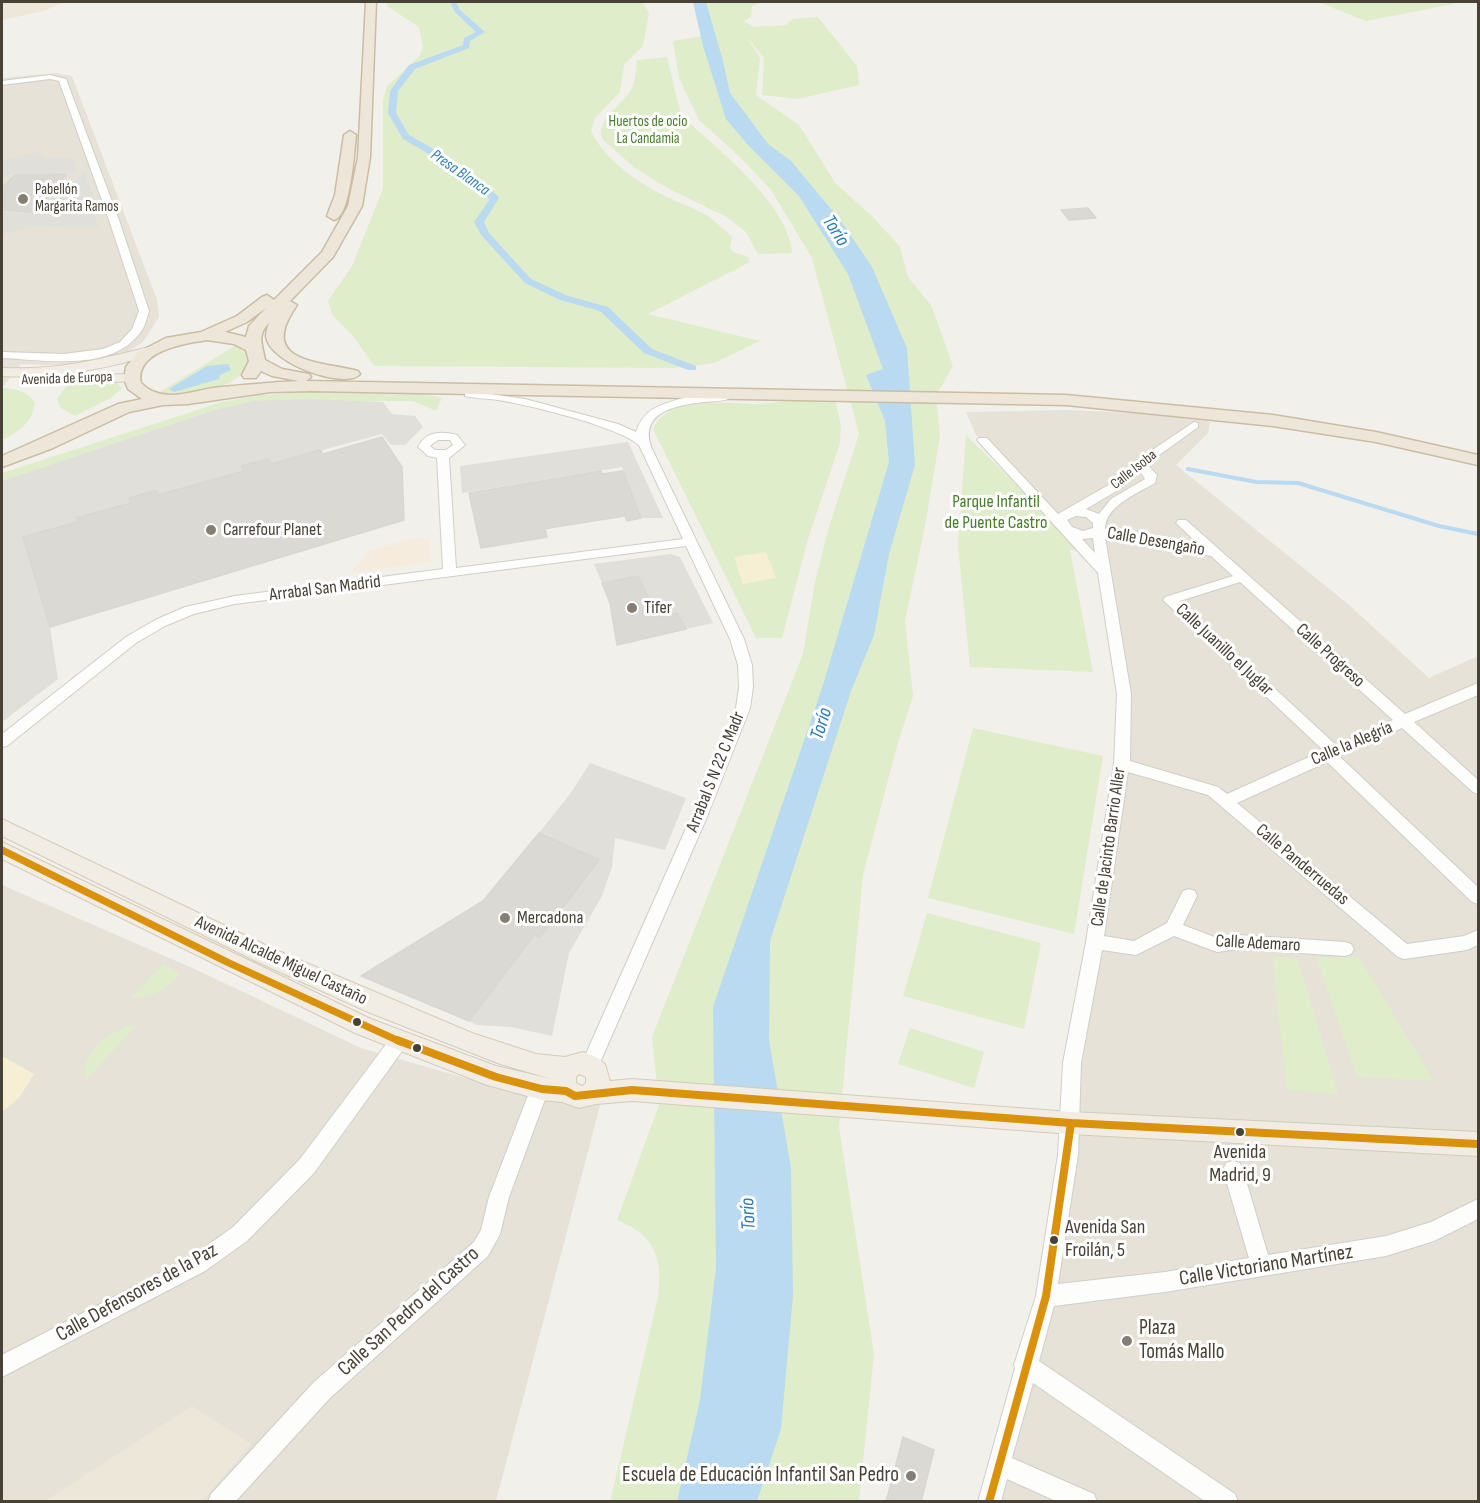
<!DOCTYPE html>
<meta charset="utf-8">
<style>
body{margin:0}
#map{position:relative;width:1480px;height:1503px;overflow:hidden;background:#f2f0eb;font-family:"Sofia Sans Condensed",sans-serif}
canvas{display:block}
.frame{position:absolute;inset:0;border:3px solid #484136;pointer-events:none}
</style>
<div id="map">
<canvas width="1480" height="1503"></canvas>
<div class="frame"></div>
</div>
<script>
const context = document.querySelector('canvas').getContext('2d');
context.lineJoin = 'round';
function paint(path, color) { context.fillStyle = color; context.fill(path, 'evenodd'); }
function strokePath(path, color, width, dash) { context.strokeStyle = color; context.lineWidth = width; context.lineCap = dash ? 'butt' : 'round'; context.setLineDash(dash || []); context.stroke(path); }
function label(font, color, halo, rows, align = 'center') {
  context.font = font + ' "Sofia Sans Condensed",sans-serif'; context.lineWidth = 6; context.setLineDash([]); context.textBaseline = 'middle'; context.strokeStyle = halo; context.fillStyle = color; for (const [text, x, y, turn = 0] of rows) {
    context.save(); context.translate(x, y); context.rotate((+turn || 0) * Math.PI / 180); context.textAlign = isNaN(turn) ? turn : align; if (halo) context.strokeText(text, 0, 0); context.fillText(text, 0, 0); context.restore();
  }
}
paint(new Path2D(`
 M57,73l15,3 85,224 2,17 -16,25 -17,11 -56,13 -49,-2 -19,24v-310z
 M1066,410l91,4 53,8 -2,11 -32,32 172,139 81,74 49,-22v845h-485l54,-228 71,-483 3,-100 -21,-118 -96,-111 -28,-26 -10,-23z
 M2,885l197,86 162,77 153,44 87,10 -105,399h-494z`), '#e6e2d8');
paint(new Path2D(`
 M429,538l2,24 -80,11 18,-22 40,-12z`), '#f5ecdd');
paint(new Path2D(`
 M2,2h62l-20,9 -42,9z
 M192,1406l59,38 -49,57h-157z`), '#ede7da');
paint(new Path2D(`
 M387,2l256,1 6,10 -6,33 -19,19 -4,27 -25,26 -4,13c14,30 49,53 78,67 13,6 30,12 42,20 7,6 14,13 21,19l-2,10 3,5 15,5 2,5 -102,52 112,27 -46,22 -40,5 -300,-2 -21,-30 -20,-20 -5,-15 24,-35 31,-77v-89l4,-14 32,-29 4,-11 -4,-19 -32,-21z
 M705,2h59l-12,4 -1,11 -7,4 10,6 32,-2 7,-6 25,-2 39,49 2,19 -61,14 -36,-4 2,-37 -18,-22 14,22 -4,37 43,30 37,59 37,33 27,30 8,30 23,28 22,61 -17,30 4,40 -15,90 -20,95 8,75 -16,50 -34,129 -24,252 35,227 -15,147 -249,1 48,-205c5,-38 -3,-62 -41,-77l42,-115 -7,-68 151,-383 12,-72 13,-52 31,-96 -47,-176 -41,-68 -30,-32 -42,-38 -20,-42 -6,-37 42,-7z
 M1318,2h136v2l-88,17z
 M667,57l13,54 6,9c34,31 103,85 106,133l-34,1 -12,-22 -19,-15 -58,-28 -34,-21 -32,-28c-10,-20 22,-36 29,-52 4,-8 4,-20 5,-28z
 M236,345c36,18 -9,42 -29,46 -16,4 -31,4 -47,1z
 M109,381l7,1 6,6 -11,10 -36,18 -14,-8 -4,-9 11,-15z
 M2,388c13,0 26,3 33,15 -3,21 -16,28 -33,37z
 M306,392l118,2 18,4 -6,13 -23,-10h-161l-41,10 -209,70v-8l220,-71 39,-7z
 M799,399l36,1 6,25 -1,18 -32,96 -26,99h-26l-103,-209c18,-36 71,-25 104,-25 14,0 28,-3 42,-5z
 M966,435l116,114 -12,1 23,122 -123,-5 -12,-121z
 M973,728l130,28 -29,178 -146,-36z
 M927,913l114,30 -17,86 -121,-33z
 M1272,956l26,3 40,135 -51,-4z
 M1316,957h43l75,124 -77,-4z
 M163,964l17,9c-11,17 -29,24 -49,25z
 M130,1025h7l-51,55c-8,-28 23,-47 44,-55z
 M910,1028l74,24 -10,36 -76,-24z`), '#dfedca');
paint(new Path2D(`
 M766,552l10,26 -33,6 -9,-27z
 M2,1056l32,18 -15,24 -17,14z`), '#f6efd4');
paint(new Path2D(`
 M36,152l8,6h29l4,14 -75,3v-14z
 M84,172l15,38h-50z
 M4,212h89l6,16 -67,-2 -30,9v-22z
 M308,399l75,3 9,12 23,2 8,11 -18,18h-14l-9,-11 -111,30 -3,-5 -26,7 2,5 -86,24 -3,-5 -26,8 2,5 -54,15v4l-54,15 27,90 8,52 -56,43v-241l209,-70 41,-10z
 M628,442l35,76h-22l-19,-51 -160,26 -2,-27z
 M671,554l9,3 33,66 -27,6 -9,-16 -19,4 -20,-41 -36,7 -8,-19z
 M590,763l96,35 -21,52 -50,-12 -3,29 -10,29 -33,57 -17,83 -41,-9 -34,-2 -8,-4 65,-86 6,2 59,-77 -60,-27 31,-39z`), '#e1dfda');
paint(new Path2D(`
 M693,2h13l17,59 7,32 38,51 23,17 50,60 31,46 35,81 8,117 -26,89 -15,81 -23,56 -81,250 -1,99 22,128 2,127 -12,134 -24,72 -80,1 23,-102 16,-132 -3,-261 110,-322 66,-223 -4,-41 -19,-46 17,-6 -35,-95 -49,-78 -51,-51 -22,-26 -23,-73z
 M228,364l3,6 -11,5 -1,4 -45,13 -5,-3 38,-23z`), '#b9daf1');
strokePath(new Path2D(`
 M1188,469l68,13 42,1 141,43 39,8`), '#b9daf1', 4);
paint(new Path2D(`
 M450,2h6l4,8 25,22 -15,9 -1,7 -54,21 -17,22 -2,22 13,22 40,23 49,38 1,2 -15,24 5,11 42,46 37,17 40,11 44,42 44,17v4h-8l-44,-17 -44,-42 -40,-11 -35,-17 -43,-47 -8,-14 16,-23 -47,-37 -40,-23 -15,-26 2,-22 19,-26 54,-20 1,-7 12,-6 -21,-20z`), '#b9daf1');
const building = new Path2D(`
 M67,174l-33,38 -32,-2v-22l13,-13z
 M1088,208l8,10 -27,2 -8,-10z
 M382,437l20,30 2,53 -354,107 -27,-90 54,-15 -1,-4 55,-15 -2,-5 27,-8 2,5 86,-24 -3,-5 27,-7 3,5 49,-14 3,4z
 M601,471l1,3 21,-3 18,47 -14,3 -2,-5 -70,11 -10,2 2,8 -66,11 -12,-55z
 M638,576l20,41 19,-4 9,16 -69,16 -7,-42 -8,-20z
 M539,833l60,27 -59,77 -6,-2 -65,86 -108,-45 122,-75z
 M903,1437l31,13 -13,52h-35z`);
paint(building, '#dbd9d3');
strokePath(building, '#dad7d0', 1.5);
const minor = new Path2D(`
 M50,75l16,4 53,141 30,91c-2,7 -4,16 -9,22 -29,39 -95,27 -138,25v-6l62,2 39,-5 17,-7 12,-13 7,-18 -30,-91 -50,-139 -9,-2 -48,6v-4z
 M469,391l56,8 93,25 18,8c3,-8 6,-15 13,-20 12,-11 70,-25 83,-15 -7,5 -18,4 -27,5 -30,3 -69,11 -52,49l91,188 8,26 1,22 -3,21 -43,109 -108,248 -2,6 -7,2 -7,-2 -2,-6 110,-248 45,-109 3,-21 -1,-22 -8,-26 -44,-93 -451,58 -41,10 -29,12 -29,17 -129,103 -5,1v-13l124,-97 29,-17 30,-13 50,-11 208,-27 -6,-111 -9,-2 -10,-9c8,-16 23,-16 39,-12l8,10 -16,13 7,110 227,-29 -44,-94c-22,-19 -110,-40 -141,-45 -11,-2 -22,-1 -33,-4v-4zM438,440h12l3,5 -7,5h-11l-5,-4z
 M1194,422l4,1v4l-51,37 10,11 -2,8c-17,10 -50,23 -50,46l36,4 58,12 -23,-22 2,-3h8l219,194 73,-31v12l-64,27 64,58v14l-5,-2 -71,-64 -63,28 139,131v17l-6,-2 -145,-140 -90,41 170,141 57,-8 14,-6v15l-11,5 -63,9 -6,-2 -190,-162 -80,-23 -24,164 30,5 33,-18 16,-32 6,-2 6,2 2,5 -14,29 34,13 21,-3 107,7 6,2 3,5 -3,5 -6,2 -107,-7 -21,3 -43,-16 -38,19 -34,-5 -21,113 -3,92 -20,129 107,-12 84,-14 -26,-88 3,-7 7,-2 7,2 3,7 25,85 118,-19 45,-14 47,-23v20l-44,22 -48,15 -221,36 -111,14 -15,55 196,133 3,8h-32l-173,-119 -21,75 82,36 3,8h-39l-51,-23 -6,23h-23l37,-134 -1,-3 22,-69 22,-141 5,-92 23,-121 28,-178 3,-70 -19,-121 -121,-133 2,-2h8l71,76 54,-31 24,-22zM1140,471l5,8 -34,20 -12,15 -13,-5 34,-20zM1076,516l10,1 7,6v5l-10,3 -11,-4 -5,-7zM1105,537l36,4 70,15 22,20 -68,21 -2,3 159,149 -2,3 -93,42 -9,-7 -88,-26 1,-67zM1092,538h1l2,15 -13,-14zM1240,582l153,138 -57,25 -156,-144z
 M399,1033l6,2 3,6 -3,6 -91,126 -67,68 -42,30 -203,106v-22l189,-98 42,-30 67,-68 93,-124z
 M542,1080l7,3 2,6 -7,13 -35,95 -9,37 -12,22 -158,142 -95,104h-27l3,-8 103,-112 160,-140 7,-12 8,-33 38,-99 8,-15z`);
const major = new Path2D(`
 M153,346l7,4 -2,3c-51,16 -103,26 -156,23v-8c59,2 95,-8 151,-22z
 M132,374l7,4 -2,3 -52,2 -7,-4 7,-4z
 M2,819l274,131 196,83 64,21 29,3 18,-5 13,5 9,7 5,17 22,-2 439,33 407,20v24l-407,-22 -439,-33 -36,3 -17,4 -17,-6 -20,-2 -55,-15 -132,-52 -353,-174v-17l369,177 125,47 56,13 -52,-15 -132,-52 -108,-49 -258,-127zM579,1074l7,3v6l-4,3 -6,-3v-6z`);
const highway = new Path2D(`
 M366,2h10l-6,155 -8,49 -29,51 -43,44 7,4c-41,58 22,56 61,66l2,3c-13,16 -91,-10 -94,-38 0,-4 2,-10 3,-13 -13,13 -6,23 -4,37l17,9 27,5 2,3 -5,4 760,14 207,20 103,17 102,23v10l-102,-23 -103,-16 -207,-21 -755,-14 -41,1 -82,12 -25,1 -34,7 -76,36 -51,19v-11l116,-52 24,-5 -14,-10 -4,-10 2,-12 11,-14 29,-15 35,-6 36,-16 25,-19 5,-2 7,5 48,-48 26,-46 10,-49zM266,308l-17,18 -3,11 -21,-5 22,-10zM207,340l27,4 12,6 3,11 -7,14 2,3h12l5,-7 11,5 27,5c-26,1 -53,4 -78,6 -27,2 -57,19 -80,-4 -7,-32 45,-40 66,-43z
 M350,131l6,4c-2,17 -5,81 -22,85l-7,-4 8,-21 9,-60z`);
strokePath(minor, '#d0cec8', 2);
strokePath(major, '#d5ccb7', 2);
strokePath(highway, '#cbbda5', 3);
paint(minor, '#fdfdfc');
paint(major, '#f1ede4');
paint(highway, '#ede6d9');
strokePath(new Path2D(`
 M2,850l227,113 172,79`), '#da910b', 7);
strokePath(new Path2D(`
 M397,1040l99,37 46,12 24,2 9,5 57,-6 439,33 407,21
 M989,1502l57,-206 25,-173`), '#da910b', 8);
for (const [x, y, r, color] of [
 [23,199,6,"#847e75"],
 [211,530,6,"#847e75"],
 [632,608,6,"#847e75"],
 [505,918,6,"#847e75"],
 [357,1022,5,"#484136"],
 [417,1048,5,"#484136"],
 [1240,1132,5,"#484136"],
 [1054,1240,5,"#484136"],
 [1127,1341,6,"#847e75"],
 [911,1476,6,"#847e75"]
]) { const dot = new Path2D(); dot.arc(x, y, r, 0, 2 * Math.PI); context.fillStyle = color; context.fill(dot); strokePath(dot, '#fff', 2); }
label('15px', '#467d26', '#fff', [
 ["Huertos de ocio",648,122],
 ["La Candamia",648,139]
]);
label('15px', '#484136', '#fff', [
 ["Pabellón",35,190],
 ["Margarita Ramos",35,207]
], 'left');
label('15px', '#484136', '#fff', [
 ["Avenida de Europa",67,379,-2],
 ["Calle Isoba",1134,470,-38]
]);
label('italic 16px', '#297bba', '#fff', [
 ["Presa Blanca",460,173,35]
]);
label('18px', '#467d26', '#fff', [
 ["Parque Infantil",996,502],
 ["de Puente Castro",996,523]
]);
label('18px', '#484136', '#fff', [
 ["Carrefour Planet",223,530],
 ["Tifer",644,608],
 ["Mercadona",517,918]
], 'left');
label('18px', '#484136', '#fff', [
 ["Calle Desengaño",1156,542,10],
 ["Arrabal San Madrid",325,589,-7],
 ["Calle Juanillo el Juglar",1224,650,43],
 ["Calle Progreso",1330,656,42],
 ["Calle la Alegría",1352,744,-23],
 ["Arrabal S N 22 C Madr",716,772,-68],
 ["Calle de Jacinto Barrio Aller",1109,847,-82],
 ["Calle Panderruedas",1302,865,40],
 ["Calle Ademaro",1258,944,3],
 ["Avenida Alcalde Miguel Castaño",281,961,25]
]);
label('italic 20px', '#297bba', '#fff', [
 ["Torío",835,231,57],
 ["Torío",822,724,-73],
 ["Torío",749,1214,-93]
]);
label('20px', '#484136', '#fff', [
 ["Avenida",1240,1153],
 ["Madrid, 9",1240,1176],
 ["Avenida San",1065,1228,"left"],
 ["Froilán, 5",1065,1251,"left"]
]);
label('21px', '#484136', '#fff', [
 ["Calle Victoriano Martínez",1266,1266,-9],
 ["Calle Defensores de la Paz",137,1293,-29],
 ["Calle San Pedro del Castro",409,1312,-42]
]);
label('21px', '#484136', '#fff', [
 ["Plaza",1139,1329],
 ["Tomás Mallo",1139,1353],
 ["Escuela de Educación Infantil San Pedro",899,1476,"right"]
], 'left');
</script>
